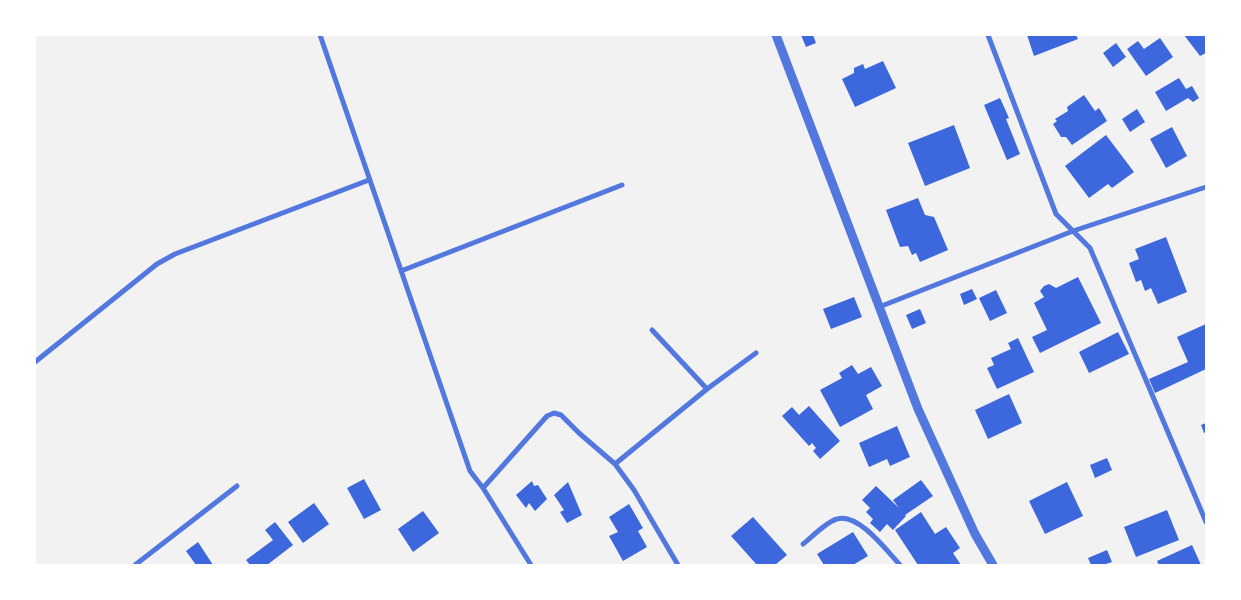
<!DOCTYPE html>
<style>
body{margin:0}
#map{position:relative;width:1241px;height:600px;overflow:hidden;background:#f2f2f2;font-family:Rubik,sans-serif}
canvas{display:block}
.frame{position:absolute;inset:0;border:36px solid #fff;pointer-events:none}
</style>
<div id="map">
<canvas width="1241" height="600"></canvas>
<div class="frame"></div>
</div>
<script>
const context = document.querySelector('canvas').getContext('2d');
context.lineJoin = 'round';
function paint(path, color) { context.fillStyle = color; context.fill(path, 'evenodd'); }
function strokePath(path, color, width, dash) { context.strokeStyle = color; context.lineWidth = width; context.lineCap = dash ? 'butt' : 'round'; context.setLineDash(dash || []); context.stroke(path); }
paint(new Path2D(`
 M801,35h12l3,8 -10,4z
 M1027,35h49l2,4 -44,17z
 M1184,35h22v18l-6,3z
 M1160,38l13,19 -27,19 -19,-27 11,-8 6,8z
 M1116,43l10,14 -13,10 -10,-14z
 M883,61l13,27 -41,19 -13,-28 12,-6v-5l9,-4 2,5z
 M1179,78l7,11 6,-3 7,12 -6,4 -5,-4 -22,13 -11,-19z
 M1084,95l11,16 4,-3 8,13 -35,24 -6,-8h-5l-8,-13 4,-3 -2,-2 13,-8 -1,-4z
 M1000,98l9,20 -3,1 14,35 -13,6 -23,-55z
 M1137,109l8,13 -15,10 -8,-13z
 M954,125l16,43 -45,18 -17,-43z
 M1172,127l15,29 -21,12 -16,-29z
 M1106,135l28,37 -22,16 -4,-4 -19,14 -24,-32z
 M918,198l7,17 9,2 14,33 -28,12 -4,-9 -4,2 -4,-9 -8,1 -14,-37z
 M1166,237l21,55 -29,12 -7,-16 -6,3 -4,-11 -5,2 -7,-19 10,-4 -4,-10z
 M1078,277l23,46 -61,30 -8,-16 15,-7 -13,-27 10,-6 -4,-6 4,-5 5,-2 7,4z
 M972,289l5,10 -13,6 -4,-11z
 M996,290l11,23 -17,8 -11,-23z
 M854,297l8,20 -31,12 -8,-20z
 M920,309l6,14 -14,6 -6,-14z
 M1206,324v45l-51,24 -6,-14 39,-17 -11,-25z
 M1118,332l11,22 -40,19 -10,-21z
 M1018,338l16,34 -37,17 -10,-21 7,-3 -3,-7 20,-9 -3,-6z
 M852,365l6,9 13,-7 11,19 -16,9 7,14 -33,18 -20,-37 22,-12 -3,-5z
 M1009,394l13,29 -34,16 -13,-29z
 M809,406l31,35 -20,18 -7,-8 3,-3 -4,-5 -3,3 -27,-30 10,-9 7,8z
 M1206,423v9l-2,1 -3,-8z
 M897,426l13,31 -20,9 -3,-7 -18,8 -10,-24z
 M1107,458l5,12 -17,8 -5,-13z
 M364,479l17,31 -17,9 -17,-31z
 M921,480l12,16 -28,19 1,1 -13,14 -6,-6 -7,8 -10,-9 3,-4 -7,-7 4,-4 -8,-8 14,-14 23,22 -6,-8z
 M532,481l2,5 4,-1 9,14 -12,12 -6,-8 -3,5 -10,-13z
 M568,482l14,33 -15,8 -7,-11 4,-2 -10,-15z
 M1067,482l16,34 -38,18 -16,-33z
 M314,503l15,21 -26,19 -15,-21z
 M629,504l14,24 -5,3 9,16 -24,14 -14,-25 9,-4 -9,-15z
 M1167,510l12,30 -43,17 -12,-30z
 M423,511l16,22 -26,19 -15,-23z
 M921,512l14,22 11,-7 14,21 -7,5 8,12h-43l-23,-35z
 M753,517l34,38 -12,10h-18l-26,-29z
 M275,522l18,23 -26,20h-17l-4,-5 27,-20 -8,-10z
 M853,532l15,24 -15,9h-29l-7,-11z
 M198,542l15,23h-17l-10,-14z
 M1192,545l9,20h-42l-2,-4z
 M1107,550l5,12 -9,3h-12l-3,-7z`), '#3d67dc');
strokePath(new Path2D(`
 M320,35l150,436 13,17 48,77
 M988,35l68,179 34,34 116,274
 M401,271l221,-86
 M879,307l194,-76 133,-44
 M652,330l55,59
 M35,362l122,-98 18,-10 194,-74
 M615,464l92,-75 49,-36
 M483,488l64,-72 7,-3 7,2 18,18 36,31 19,26 44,75
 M803,544c9,-7 23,-22 34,-25 21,-7 50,32 63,46
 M135,565l102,-79`), '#5277de', 5);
strokePath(new Path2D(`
 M776,35l142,374 57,125 18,31`), '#5277de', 9);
</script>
